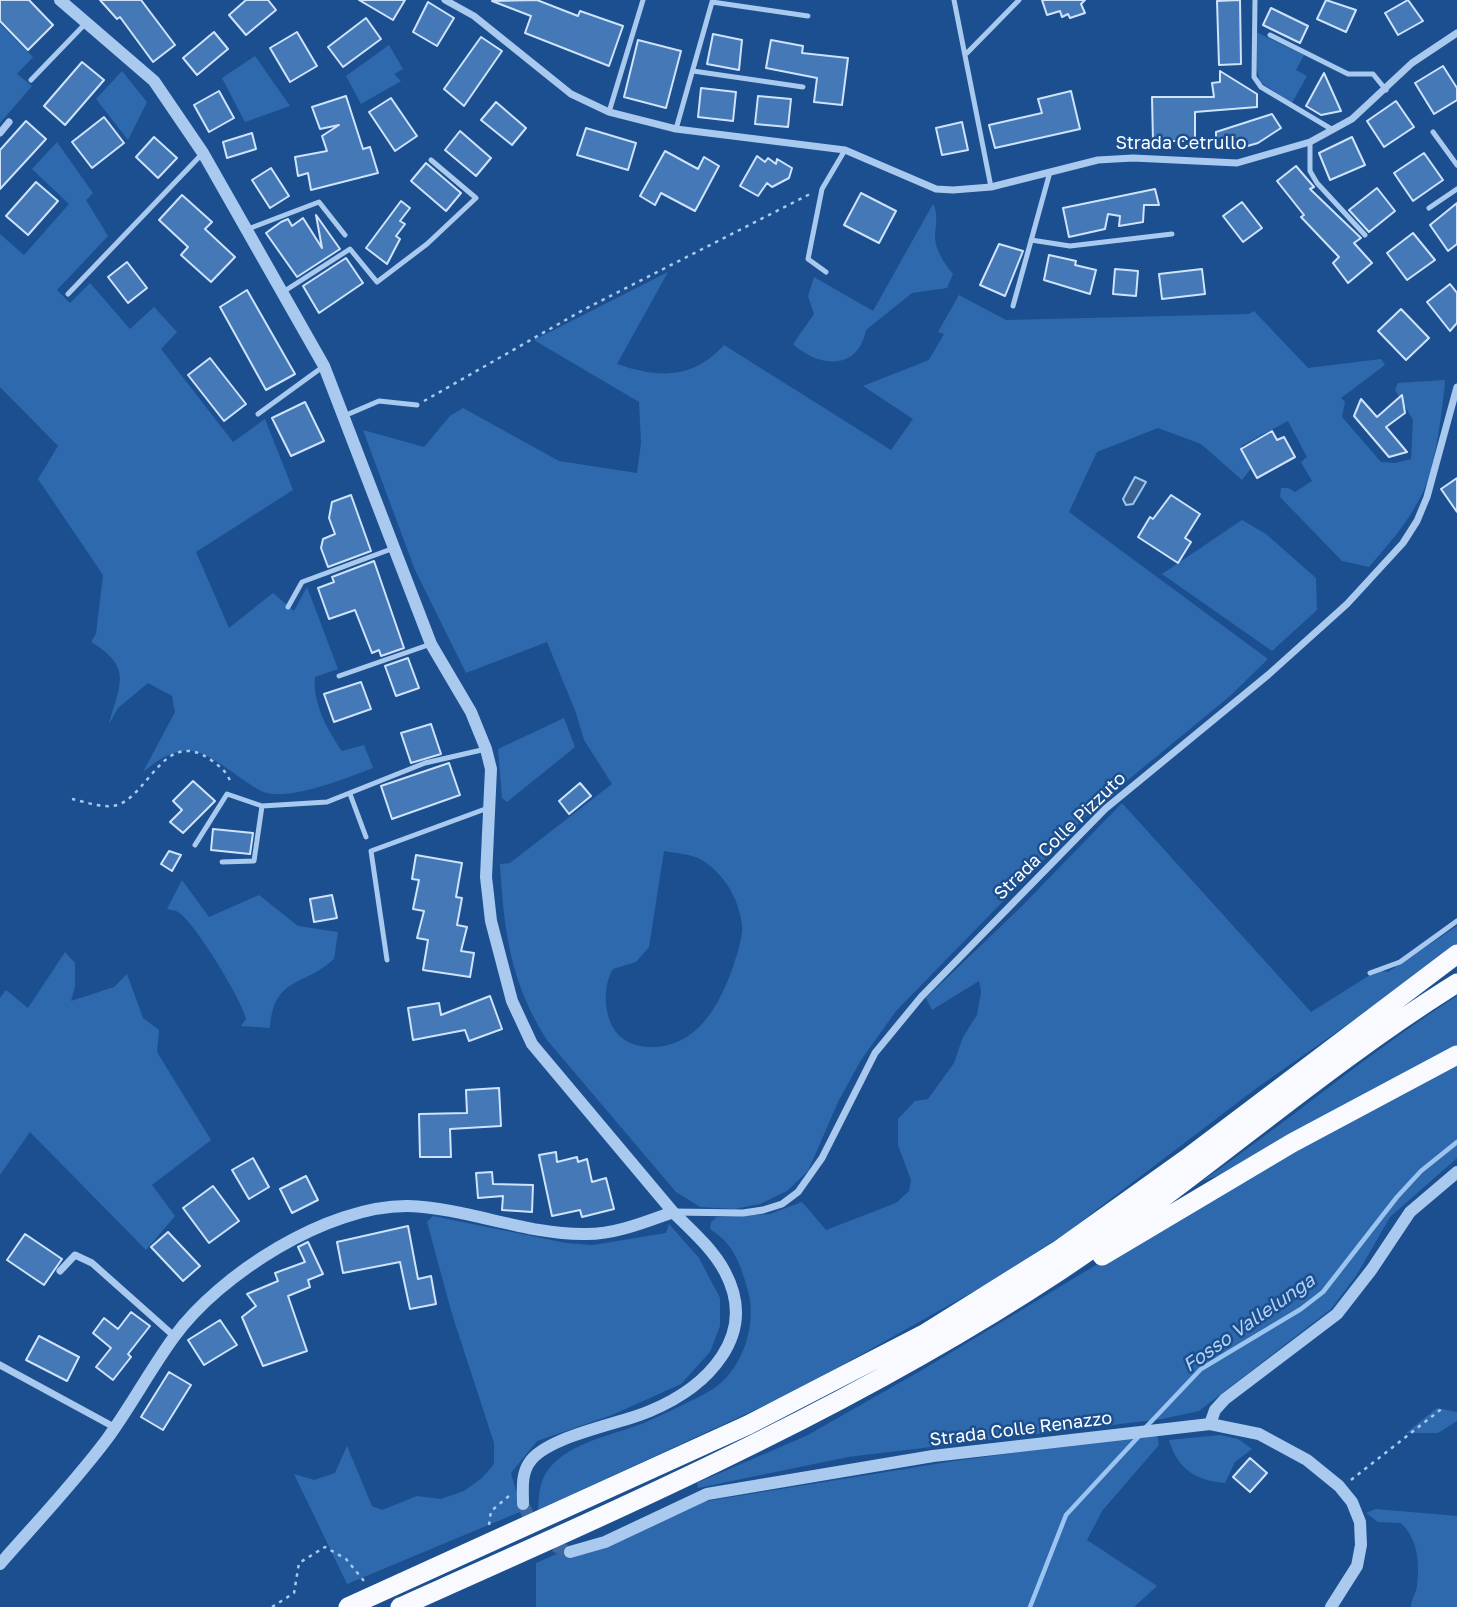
<!DOCTYPE html>
<style>
body{margin:0}
canvas{display:block;background:#1b4f8f}
</style>
<canvas width="1457" height="1607"></canvas>
<script>
const context = document.querySelector('canvas').getContext('2d');
context.lineJoin = 'round';
function paint(path, color) { context.fillStyle = color; context.fill(path, 'evenodd'); }
function strokePath(path, color, width, dash) { context.strokeStyle = color; context.lineWidth = width; context.lineCap = dash ? 'butt' : 'round'; context.setLineDash(dash || []); context.stroke(path); }
function label(font, color, halo, rows, align = 'center') {
  context.font = font + ' "Golos Text",sans-serif'; context.lineWidth = 5; context.setLineDash([]); context.textBaseline = 'middle'; context.strokeStyle = halo; context.fillStyle = color; for (const [text, x, y, turn = 0] of rows) {
    context.save(); context.translate(x, y); context.rotate((+turn || 0) * Math.PI / 180); context.textAlign = isNaN(turn) ? turn : align; if (halo) context.strokeText(text, 0, 0); context.fillText(text, 0, 0); context.restore();
  }
}
paint(new Path2D(`
 M0,24l33,33 -16,17 15,12 -32,37z
 M1256,32l48,23 -8,15 11,6 -15,27 -32,-21 -3,-13z
 M389,45l14,24 -9,5 7,7 -40,23 -15,-28z
 M255,56l35,50 -45,16 -23,-44z
 M122,71l25,31 -19,38 -32,-41z
 M57,142l36,51 -7,7 22,36 -51,54 13,13 20,-20 40,46 24,-22 23,25 -16,17 72,93 32,-23 28,71 -97,62 33,76 44,-35 21,18 13,-24 31,82 -23,8c-3,25 13,54 27,74l22,-6 9,23c-26,10 -72,28 -99,26 -11,0 -20,-7 -29,-13 -42,-29 -57,-46 -102,-9l32,-60 -3,-16 -24,-13 -30,25 -9,16c11,-40 24,-57 -18,-82l5,-8 7,-59 -65,-96 20,-33 -58,-59v-153l24,21 45,-51 -37,-35z
 M933,204c6,12 2,21 2,34 1,14 10,26 18,36l-6,14 -35,5 -46,37c-8,41 -47,38 -73,14l21,-30 -6,-18 6,-19 59,34z
 M668,272l-51,92c41,14 75,16 107,-19l167,105 22,-31 -50,-33 66,-26 15,-26 -6,-2 21,-37 47,25 243,-6 5,-3 54,57 73,-9 4,6 -44,33 4,4 -3,15 39,45 14,1 16,-4 2,-39 -18,-30 3,-7 47,-3c-2,29 -10,87 -22,112 -13,28 -34,52 -54,75l-27,-6 -62,-64 1,-9h7l7,4 17,-11 -11,-19 6,-5 -19,-36 -47,25 11,21 -10,13 -41,-36 -43,-16 -61,24 -28,60 199,147 -38,37 -136,112 -198,203 -35,49 -23,42 -30,69 -21,20 -27,13 -26,5 -34,-2 -24,-15 -129,-152c-37,-58 -43,-109 -47,-176l10,-1 102,-79 -28,-44 -8,-27 -29,-71 -81,31 -51,-103 -52,-140 61,17 26,-31 13,-8 96,53 78,12 4,-30 -2,-41 -105,-62zM664,851c11,2 26,3 36,8 23,13 39,39 42,66 1,13 -5,29 -9,42 -14,40 -38,83 -86,80 -15,-1 -28,-8 -35,-21 -8,-17 -9,-40 1,-57l23,-7 13,-15z
 M1242,520l24,14 50,44 1,32 -45,41 -110,-77z
 M564,718l11,29 -68,55 -5,-4 -4,-49z
 M1122,803l189,209 67,-42 10,2 69,-46v22l-199,139 -192,146 -74,48 -194,109 -260,120c1,-14 1,-28 10,-40 21,-28 66,-35 96,-47 16,-7 59,-27 72,-36 28,-21 41,-64 32,-96 -7,-26 -14,-47 -38,-62l1,-7 6,-5 53,-3 32,-12 24,28 70,-27 13,-12 2,-11 -13,-35v-26l17,-18 13,-2 26,-36 9,-26 14,-22 4,-23 -2,-11 -47,29 -6,-12 95,-91z
 M182,880l27,37 50,-22 39,31 40,6 -4,27c-32,29 -60,17 -64,69l-29,-2 5,-7c-3,-18 -53,-99 -68,-107 -3,-2 -7,-2 -11,-3z
 M65,952l10,11v24l-4,14 43,-14 13,-13 16,44 16,12 -2,22 54,88 -59,45 23,31 -29,34 -116,-118 -30,43v-177l6,-8 22,18z
 M1457,996v53l-228,123 -27,9c87,-60 166,-128 255,-185z
 M1457,1059v99l-67,59 -34,59 -25,33 -132,102 -37,8 -314,38 -150,31 -1,-5 111,-48 114,-65 353,-213z
 M433,1216l133,27 27,2 73,-12 3,-9 30,34 21,40v28l-10,26 -29,32 -69,31 -75,26 -26,32 11,38 -175,73 -53,-110 20,6 21,-7 12,-27 25,60 10,4 35,-14 24,3 23,-8 18,-13 12,-14v-21l-42,-129 -25,-92z
 M1437,1408l20,4v9l-19,12h-32z
 M1157,1434l2,11 -57,66 -15,29 70,46 -23,21h-598v-44l23,-10 14,2 128,-53 253,-41z
 M1220,1435l18,4 14,10 -17,13 -10,21c-31,-3 -47,-14 -56,-43z
 M1376,1509l81,7v91h-46c0,-8 5,-13 6,-21 3,-24 1,-46 -16,-63l-23,-1 -12,-9z`), '#2e69ad');
const water = new Path2D(`
 M1135,477l11,5 -13,22 -7,1 -3,-6z`);
paint(water, '#3c6290');
strokePath(water, '#9cc4f0', 2);
strokePath(new Path2D(`
 M1146,1427l55,-58 100,-60 22,-17 74,-95 24,-26 36,-29
 M1030,1607l36,-92 75,-81`), '#9cc4f0', 4.5);
const building = new Path2D(`
 M0,0h29l24,25 -25,25 -28,-29z
 M100,0h41l34,45 -22,17 -33,-45 -3,2z
 M246,0h22l8,10 -30,25 -17,-20z
 M359,0h46l-12,20z
 M537,0l41,16 2,-5 43,15 -14,40 -84,-33 6,-17 -39,-15z
 M1042,0h43l-4,4 4,9 -15,5 -2,-4 -6,3 -2,-6 -13,4z
 M1240,0l1,64 -22,1 -2,-64z
 M1326,0l30,10 -10,22 -29,-13z
 M1408,0l15,21 -25,14 -13,-22z
 M428,2l26,16 -17,28 -24,-14z
 M1271,8l37,18 -8,17 -37,-18z
 M366,18l15,21 -38,28 -15,-20z
 M214,32l14,17 -31,26 -14,-17z
 M297,32l20,34 -27,16 -20,-34z
 M713,34l29,6 -3,30 -32,-6z
 M481,37l21,14 -38,55 -20,-17z
 M638,40l43,11 -15,57 -42,-11z
 M771,40l32,6 -1,7 46,5 -6,47 -28,-3 3,-24 -51,-10z
 M82,62l22,18 -39,45 -21,-19z
 M1443,66l14,22v12l-23,14 -19,-31z
 M1220,71l37,23v13l-62,5v29h-42l-1,-44h62l-2,-14 8,-1z
 M1324,73l17,38 -20,4 -15,-9z
 M701,88l35,4 -3,29 -35,-4z
 M219,91l15,27 -25,14 -15,-27z
 M1071,91l9,38 -85,19 -6,-23 53,-12 -4,-14z
 M346,96l17,53 7,-2 8,26 -67,17 -3,-17 -10,3 -3,-19 32,-6 -5,-15 17,-11 -19,4 -8,-22z
 M758,96l33,3 -3,28 -33,-3z
 M391,98l26,38 -22,15 -26,-39z
 M1396,101l18,26 -30,20 -17,-26z
 M496,102l30,26 -14,17 -31,-25z
 M1272,114l9,14 -23,15 -14,4 -28,1v-16z
 M104,117l20,26 -32,25 -20,-26z
 M26,121l20,18 -46,50v-39z
 M962,122l6,28 -26,5 -6,-27z
 M586,128l50,15 -8,27 -51,-15z
 M460,131l31,27 -15,18 -31,-26z
 M252,133l4,16 -29,9 -4,-16z
 M154,137l23,21 -19,20 -22,-21z
 M1352,137l13,28 -35,15 -11,-27z
 M665,151l33,18 6,-12 15,9 -24,45 -34,-18 -6,12 -15,-9z
 M1424,153l19,27 -30,21 -19,-28z
 M757,156l8,6 3,-4 8,6 1,-5 15,9 -3,10 -17,9 -5,-4 -9,13 -18,-10z
 M426,163l35,30 -15,18 -35,-30z
 M1296,166l18,21 -4,2 51,49 -7,5 18,20 -24,20 -15,-20 6,-6 -38,-40 3,-2 -27,-34z
 M271,168l18,28 -19,12 -18,-28z
 M36,182l22,19 -30,34 -22,-19z
 M1377,188l18,23 -26,21 -20,-22z
 M1155,189l4,16h-15l-1,17 -24,4 1,-10 -12,-2 -3,15 -36,8 -6,-29z
 M861,193l35,18 -17,32 -35,-18z
 M182,195l30,27 -7,7 30,28 -24,25 -30,-27 7,-8 -29,-27z
 M401,201l9,7 -10,13 5,3 -9,12 4,3 -13,25 -21,-16z
 M1242,202l20,26 -19,14 -20,-26z
 M1457,203v41l-9,7 -18,-26z
 M316,215l24,34 -43,28 -31,-44 15,-11 7,-3 4,7 11,-8 19,30z
 M1413,233l22,27 -28,20 -20,-27z
 M999,244l24,7 -18,45 -25,-11z
 M1049,255l27,6 -1,4 21,5 -6,24 -46,-14z
 M346,258l17,25 -44,30 -16,-27z
 M127,262l20,26 -19,15 -20,-26z
 M1115,269l23,2 -2,25 -23,-2z
 M1202,269l3,25 -43,5 -3,-25z
 M1450,284l7,9v30l-7,8 -23,-29z
 M247,290l48,84 -29,16 -46,-83z
 M1401,309l28,29 -23,22 -28,-29z
 M210,358l36,46 -22,17 -36,-46z
 M1402,395l3,18 -19,14 21,25 -18,5 -35,-41 7,-17 16,18z
 M305,402l19,39 -33,15 -19,-38z
 M1272,431l5,9 7,-3 11,20 -38,21 -16,-29z
 M1457,478v34l-16,-23z
 M351,495l20,56 -43,16 -7,-19 2,-9 12,-5 -6,-16 3,-16z
 M1171,495l29,19 -15,24 6,4 -13,21 -40,-26 12,-20 3,2z
 M374,561l30,87 -23,8 -2,-6 -7,3 -17,-43 -26,9 -11,-31 16,-6 -2,-5z
 M408,658l11,30 -23,8 -11,-30z
 M361,682l10,27 -37,13 -10,-28z
 M431,724l10,30 -30,9 -10,-30z
 M449,763l11,32 -68,24 -11,-33z
 M193,781l22,20 -32,32 -13,-11 12,-12 -9,-9z
 M580,783l11,13 -22,18 -10,-13z
 M213,829l40,4 -3,21 -39,-4z
 M169,851l12,4 -9,16 -11,-7z
 M416,855l46,8 -6,34 6,1 -5,27 10,2 -6,24 13,2 -4,24 -47,-7 5,-30 -11,-2 7,-27 -11,-2 6,-29 -7,-1z
 M332,895l5,23 -23,4 -4,-23z
 M490,996l12,33 -33,12 -4,-11 -52,10 -5,-32 31,-5 2,12z
 M499,1088l2,38 -51,3 1,28h-31l-1,-43 48,-1 -1,-23z
 M556,1152l1,10 20,-5 1,5 9,-3 5,23 14,-4 8,31 -32,8 -2,-7 -28,6 -13,-61z
 M253,1158l16,29 -20,12 -17,-29z
 M492,1172l1,12 40,1 -1,27 -30,-2 1,-14 -25,2 -2,-25z
 M306,1176l12,24 -26,13 -12,-24z
 M213,1186l26,35 -30,22 -26,-35z
 M408,1226l10,53 13,-3 5,28 -26,5 -10,-47 -57,11 -6,-31z
 M168,1232l32,34 -17,15 -32,-34z
 M25,1234l37,25 -18,26 -37,-25z
 M308,1242l15,32 -15,6 2,7 -22,9 19,55 -44,15 -21,-49 14,-11 -9,-12 31,-13 -3,-8 30,-11 -7,-15z
 M131,1312l19,14 -22,28 3,3 -18,23 -17,-13 15,-19 -18,-15 11,-15 14,11z
 M220,1320l17,25 -33,20 -16,-25z
 M39,1336l40,21 -12,24 -41,-21z
 M169,1372l22,13 -28,45 -22,-13z
 M1250,1458l17,15 -17,19 -17,-15z`);
paint(building, '#4478b7');
strokePath(building, '#cfe3fa', 2);
strokePath(new Path2D(`
 M523,1504c11,25 20,40 47,48`), '#3d69a0', 12, [12, 6]);
strokePath(new Path2D(`
 M424,401l159,-91 227,-116
 M72,799c14,3 35,11 48,5 31,-14 46,-76 91,-44 10,7 17,13 20,24
 M1351,1480l93,-73
 M489,1525l2,-14 18,-15
 M272,1607l22,-14 5,-30 26,-16 21,12 18,22`), '#a9c9ee', 2.5, [3.5, 5]);
strokePath(new Path2D(`
 M954,0l37,187
 M1255,0l-1,77 7,10 72,43
 M1270,35l78,39h25l13,16
 M967,53l52,-53
 M693,71l110,16
 M31,80l54,-56
 M609,112l34,-112
 M676,129l36,-127 96,14
 M1433,132l24,33
 M1310,142v29l7,12 48,52
 M1429,208l28,-19
 M248,229l71,-27 26,33
 M1031,240l39,6 102,-12
 M826,272l-18,-13 14,-70 23,-39
 M283,292l67,-43 27,33 50,-38 49,-46 -45,-38
 M68,294l135,-141
 M1013,306l37,-134
 M258,414l66,-48
 M344,416l35,-15 38,4
 M288,607l14,-25 92,-34
 M339,676l92,-32
 M350,794l16,43
 M195,845l32,-51 35,12 65,-4 98,-39 61,-14
 M222,862l32,-1 8,-55
 M387,960l-16,-109 117,-43
 M1370,973l30,-11 57,-41`), '#a9c9ee', 5);
strokePath(new Path2D(`
 M445,0l29,16 97,78 38,18 67,17 169,21 91,39 17,1 38,-3 107,-27 35,-2 104,5 73,-21 42,-23 60,-56 45,-30
 M0,133l9,-11
 M673,1212l70,1 20,-3 19,-6 16,-12 24,-34 53,-105 46,-56 184,-188 163,-134 79,-71 56,-61 14,-22 10,-24 30,-110
 M60,1271l15,-16 17,8 82,73
 M0,1365l114,62`), '#a9c9ee', 7);
strokePath(new Path2D(`
 M60,0l94,81 49,72 121,213 107,278 40,68 15,37 5,20 -5,108 5,44 21,80 20,43 141,168c18,18 40,37 52,60 34,64 -18,115 -75,139 -29,13 -104,25 -121,52 -8,12 -6,27 -6,41
 M1210,1424l5,-14 10,-11 112,-85 35,-45 38,-57 47,-40
 M570,1552l35,-10 102,-48 226,-38 277,-32 49,10 48,26 32,26 13,16 8,20 1,23 -4,21 -26,41
 M0,1564c36,-41 74,-81 107,-125 24,-33 43,-69 67,-102 46,-63 154,-132 234,-131 60,2 118,29 178,28 30,0 59,-12 87,-22`), '#a9c9ee', 12);
strokePath(new Path2D(`
 M1102,1256l190,-113 165,-88
 M348,1607l400,-182 176,-91 136,-85 126,-90 271,-205
 M400,1607c226,-101 454,-200 661,-337 136,-90 258,-201 396,-287`), '#f8faff', 19);
label('18px', '#fff', '#1b4f8f', [
 ["Strada Cetrullo",1181,143],
 ["Strada Colle Pizzuto",1060,836,-44],
 ["Strada Colle Renazzo",1021,1429,-7]
]);
label('italic 19px', '#b5d3f5', '#1b4f8f', [
 ["Fosso Vallelunga",1249,1323,-35]
]);
</script>
